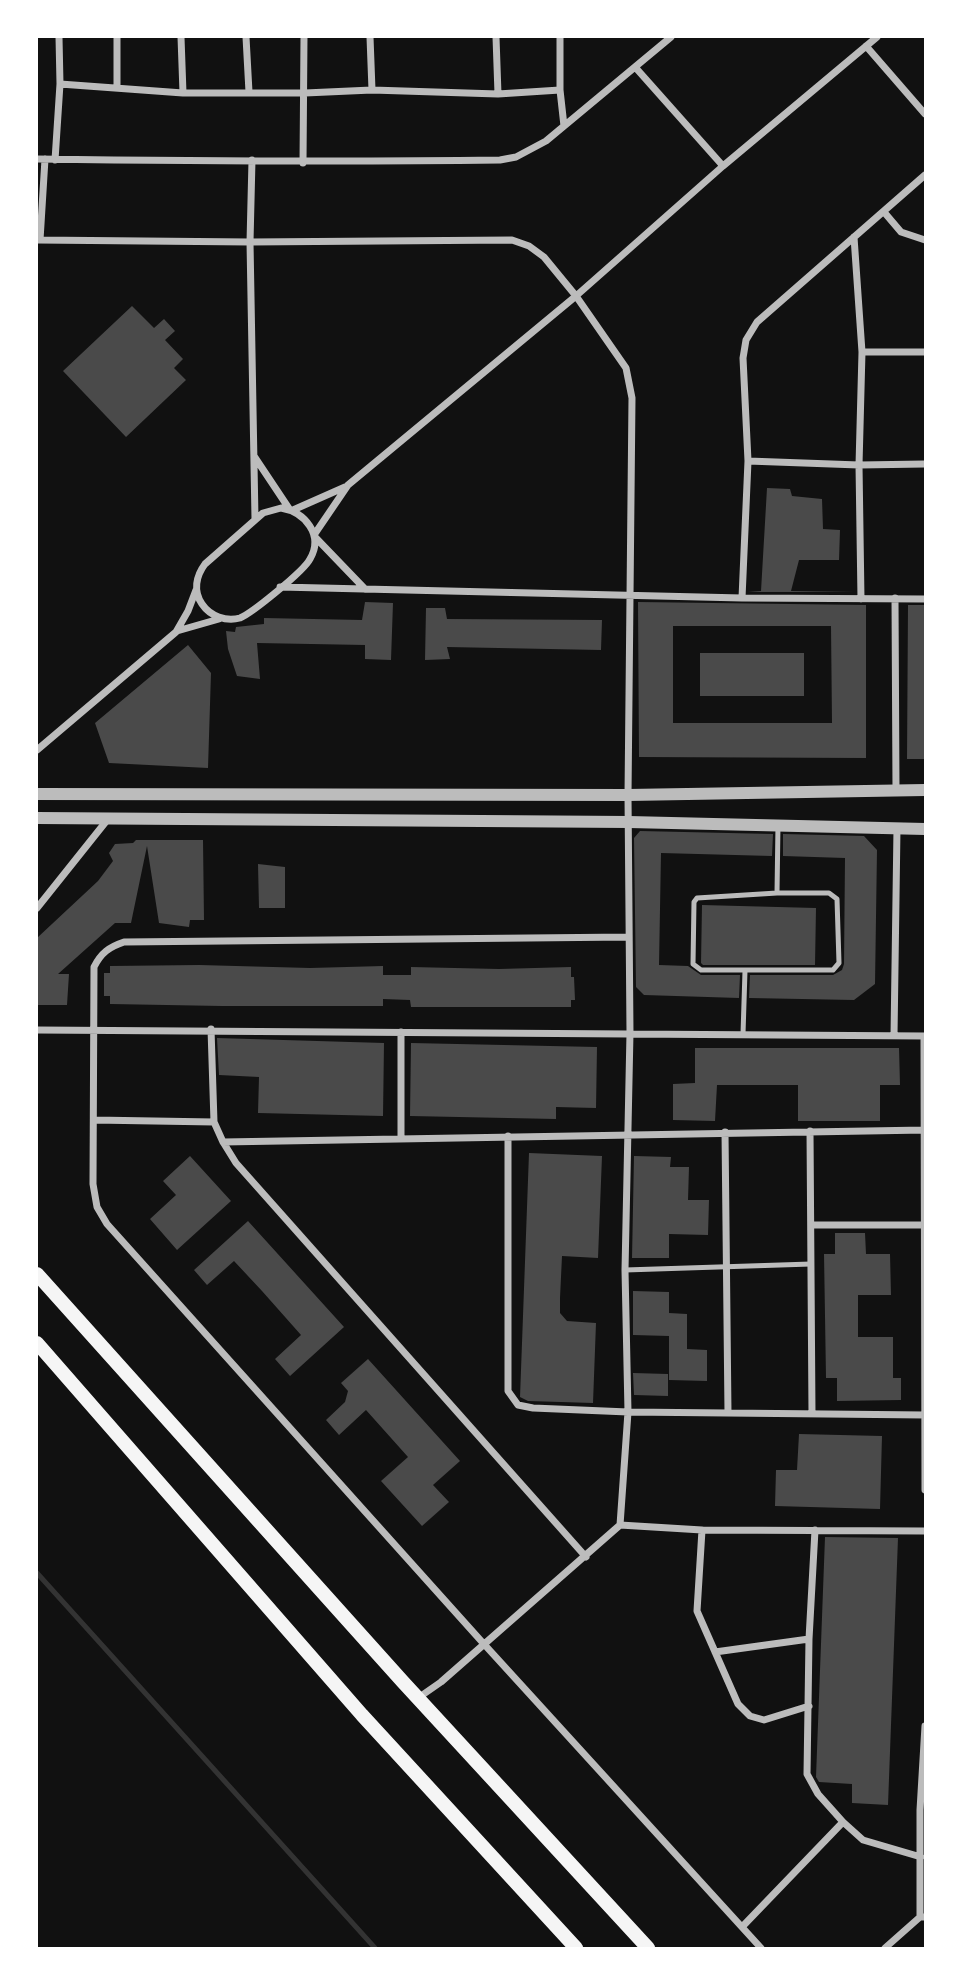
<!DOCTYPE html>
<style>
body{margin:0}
#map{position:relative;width:962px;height:1985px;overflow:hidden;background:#111;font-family:"Sofia Sans Condensed",sans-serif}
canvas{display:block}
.frame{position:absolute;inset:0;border:38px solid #fff;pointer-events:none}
</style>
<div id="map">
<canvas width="962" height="1985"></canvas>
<div class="frame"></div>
</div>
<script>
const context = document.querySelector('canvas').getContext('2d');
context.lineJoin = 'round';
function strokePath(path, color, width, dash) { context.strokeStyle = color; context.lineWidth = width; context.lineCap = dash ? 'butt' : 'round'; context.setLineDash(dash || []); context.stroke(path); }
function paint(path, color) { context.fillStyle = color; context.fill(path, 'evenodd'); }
strokePath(new Path2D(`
 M37,1573l338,375`), '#333', 5);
paint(new Path2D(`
 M132,306l22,22 10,-9 11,12 -10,9 18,19 -9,9 12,12 -60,57 -63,-66z
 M767,488l23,1 2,7 30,3 1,30 17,1 -1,30h-40l-8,31 64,1h-107l13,-1z
 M365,602l28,1 -2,57 -26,-1v-14l-108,-2 3,36 -23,-3 -9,-27 -2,-18 9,1 1,-5 28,-3v-6l98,2z
 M638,602l228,3v153l-227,-1zM673,626h158l1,97h-159z
 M908,605h17v154h-18z
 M426,608h19l2,11 155,1 -1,30 -154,-3 3,12 -25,1z
 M188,645l23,28 -3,95 -99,-5 -14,-40z
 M700,653h104v43h-104z
 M640,831l133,3 -1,22 -111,-3 -2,112 29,1 13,9h39l-1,23 -95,-3 -8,-8 -2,-149z
 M783,834l81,2 13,14 -2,134 -21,16 -105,-2 1,-23h83l9,-5 2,-6 1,-106 -62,-2z
 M136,840h67l1,80h-14l-1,7 -30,-4 -12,-77 -16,77h-16l-57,51h11l-2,31h-30v-67l61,-57 15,-20 -4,-8 6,-9 18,-1z
 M258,864l27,3v41h-26z
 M702,905l114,3 -1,57h-112l-2,-2z
 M199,965l111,3 73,-2v9h28v-8l88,2 72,-2v10h3l1,23h-4v7h-160l-1,-7 -27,-1v7h-161l-112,-2v-8h-6v-23h6v-7z
 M217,1038l167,5 -1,73 -125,-3 1,-36 -40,-2z
 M411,1043l186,4 -1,61 -40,-1v12l-146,-3z
 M695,1048h204l1,37h-20v36h-82v-36h-81l-2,36 -42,-1v-36l22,-1z
 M529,1153l73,3 -4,102 -36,-2 -2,42v15l7,8 29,2 -3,80 -65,-2 -8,-4z
 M190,1156l41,45 -54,49 -27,-31 26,-24 -13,-14z
 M634,1156l37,1 -1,10h19l-1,33h21l-1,35 -39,-1v24h-37z
 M248,1221l96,106 -54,49 -15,-17 26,-24 -39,-44 -28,-30 -27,24 -13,-15z
 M835,1233h30l1,21h24l1,41h-33v42h35v41h8v22l-64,1v-23h-11l-2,-124h11z
 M633,1291l36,1v21l18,1v35l20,1v31l-38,-1v-44l-36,-1z
 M368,1359l92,102 -27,24 16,17 -27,24 -41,-45 27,-24 -42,-47 -27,25 -13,-15 19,-18 3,-11 -7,-8z
 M633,1373l35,1v22l-34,-1z
 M799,1434l83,2 -2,73 -105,-3 1,-36h21z
 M825,1537l73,1 -10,267 -36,-2v-19l-33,-2 -3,-5z`), '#4a4a4a');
strokePath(new Path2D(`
 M777,893l-80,5 -3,4 -1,62 8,6h132l6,-7 -2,-64 -8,-6h-52l1,-68
 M743,1034l2,-63
 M625,1270l186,-6`), '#bcbcbc', 5);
strokePath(new Path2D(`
 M181,37l2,56
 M246,37l3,55
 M370,37l2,53
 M496,37l2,57
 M560,37v53l4,36
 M866,46l59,68
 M635,67l88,99
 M60,84l123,9h122l67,-3 126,4 62,-4
 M117,87v-50
 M37,159c154,2 308,3 463,1l16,-3 30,-16 125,-104
 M55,160l5,-76 -1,-47
 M252,160l-2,82 5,277
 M303,163l1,-126
 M884,212l17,20 24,8
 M854,237l8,115 -3,113 2,134
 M37,240l213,2 262,-2 17,6 15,11 32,39 50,72 6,30 -4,397 2,238 -5,237 3,142 -8,113 82,5 223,1
 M40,240l5,-81
 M862,352h63
 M254,456l36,54
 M748,461l111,4 66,-1
 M281,508c24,4 43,27 29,51 -6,12 -58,54 -70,59 -14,4 -30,-2 -38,-14 -9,-13 -6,-28 3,-40l58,-51z
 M293,510l52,-23
 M314,535l34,-50 228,-189 147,-130 154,-129
 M315,537l50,52
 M280,587l462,11 183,1
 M742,598l6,-137 -5,-103 3,-18 11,-18 168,-147
 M895,598l1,192
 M177,631l42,-12
 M37,750l139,-118 12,-21 8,-21
 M37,908l71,-89
 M629,937l-505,5c-15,5 -23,11 -30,25l-1,217 4,23 10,17 376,419 278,305
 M211,1029l3,93 9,20 13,21 350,394
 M37,1030l888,6
 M401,1032v107
 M894,1036l3,-208
 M924,1036l1,454
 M94,1120l120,2
 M810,1131l2,283
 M725,1132l3,281
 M508,1136v255l10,14 15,3 95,4 297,3
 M223,1142l702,-12
 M811,1225h114
 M702,1530l-5,81 41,93 12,12 14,4 45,-14
 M815,1530l-6,109 -2,135 11,20 25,28 20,18 58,17
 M715,1652l94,-13
 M418,1698l23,-16 179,-157
 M925,1726l-5,84v107h5
 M742,1927l101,-105
 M885,1948l35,-31`), '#bcbcbc', 7);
strokePath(new Path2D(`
 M37,794l591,1 297,-5
 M37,818l592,4 296,7`), '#bcbcbc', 12);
strokePath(new Path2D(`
 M37,1274l366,408 245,266
 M37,1343l325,372 214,233`), '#f5f5f5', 14);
</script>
